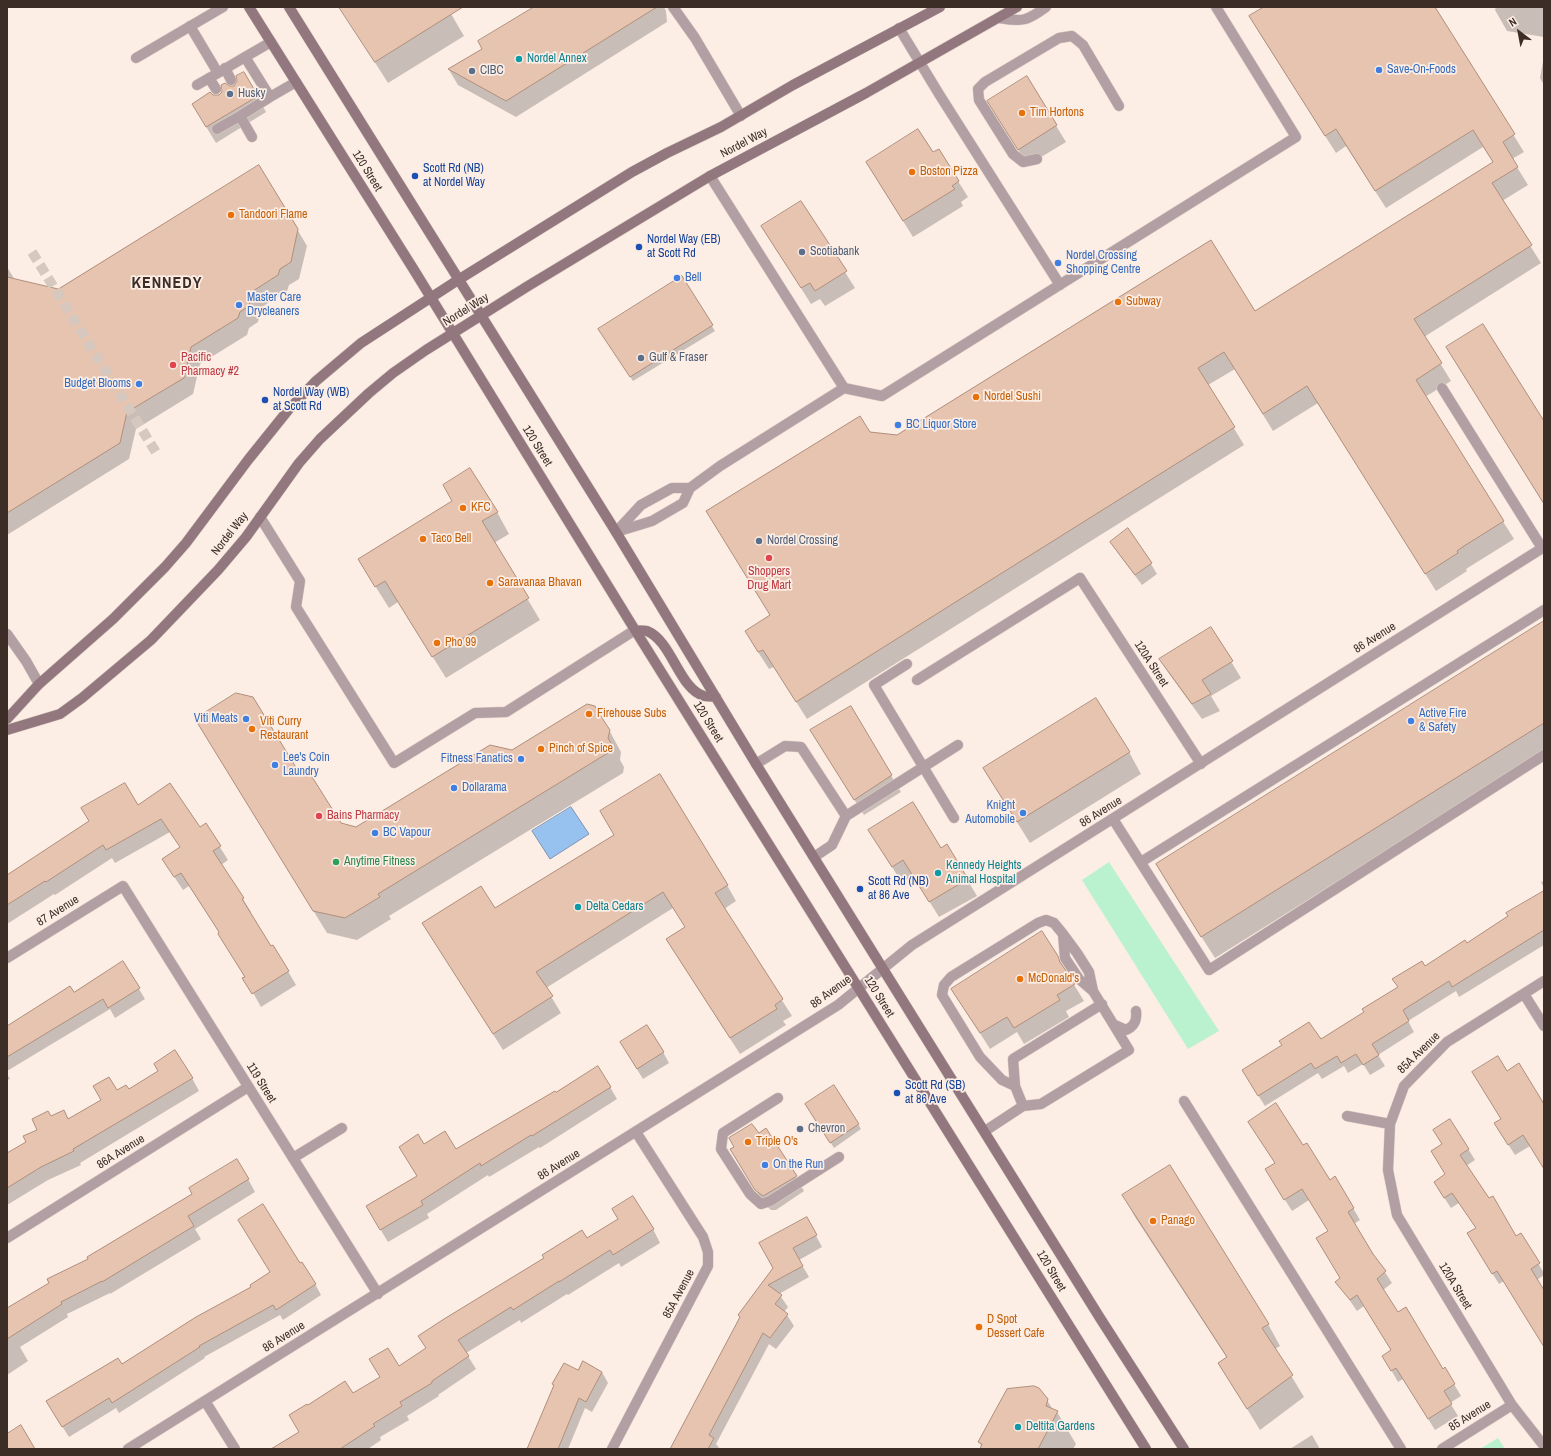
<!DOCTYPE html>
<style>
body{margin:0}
#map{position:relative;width:1551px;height:1456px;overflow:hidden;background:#fcede5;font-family:"Archivo Narrow",sans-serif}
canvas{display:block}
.frame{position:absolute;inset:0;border:8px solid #3c2e27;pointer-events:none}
.north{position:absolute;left:1499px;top:12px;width:40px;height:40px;-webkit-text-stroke:3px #fcede5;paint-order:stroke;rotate:328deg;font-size:11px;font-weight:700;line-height:16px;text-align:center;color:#3c2e27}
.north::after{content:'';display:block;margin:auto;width:14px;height:18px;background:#3c2e27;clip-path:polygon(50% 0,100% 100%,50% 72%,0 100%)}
</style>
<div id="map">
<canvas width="1551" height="1456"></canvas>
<div class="frame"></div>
<div class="north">N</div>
</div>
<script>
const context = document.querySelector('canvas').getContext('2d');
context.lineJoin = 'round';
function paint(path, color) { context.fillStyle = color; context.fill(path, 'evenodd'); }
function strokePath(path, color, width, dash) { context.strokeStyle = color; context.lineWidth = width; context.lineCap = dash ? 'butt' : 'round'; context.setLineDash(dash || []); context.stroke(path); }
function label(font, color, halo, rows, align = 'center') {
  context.font = font + ' "Archivo Narrow",sans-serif'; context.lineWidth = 3.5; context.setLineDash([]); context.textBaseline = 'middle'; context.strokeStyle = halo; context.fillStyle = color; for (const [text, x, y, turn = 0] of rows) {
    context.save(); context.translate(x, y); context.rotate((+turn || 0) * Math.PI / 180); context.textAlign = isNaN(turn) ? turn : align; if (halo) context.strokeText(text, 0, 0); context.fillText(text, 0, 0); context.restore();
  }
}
paint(new Path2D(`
 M1109,862l110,169 -31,18 -106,-169z
 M1498,1438l7,11h-25z`), '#baf2d0');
const water = new Path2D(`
 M571,807l18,27 -39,25 -18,-28z`);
paint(water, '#97c1ef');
strokePath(water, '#7c95b3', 1);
paint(new Path2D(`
 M340,7h107l17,29 -76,47z
 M536,7h128l2,4 1,11 -151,95 -58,-32 -9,-15 34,-21z
 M1265,7h169l90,145 -12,7 16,26 -26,16 39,62 -117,74 27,44 -26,16 89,142 -48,30 1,2 -31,20 -118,-188 -45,28 -38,-62 -27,16 36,60 -437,274 -33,-52 -5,2 -13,-20 15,-34 98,-182 28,3 358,-124 239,-149 -11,-16 -97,61 -40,-62 -10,7 -76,-119 -10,-18z
 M1496,7h48v30l-37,-6 -12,-21z
 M1544,56v29l-4,-7z
 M1027,78l39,64 -38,23 -30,-47z
 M213,96h44l9,16 -50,31 -14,-23z
 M932,154l26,27 10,16 -7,5 2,4 -50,31 -46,-74z
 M801,202l54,86 -30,18 -5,-7 -9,5 -39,-62z
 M297,229l10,17 -8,33 -10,6 -2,6 -25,16 -4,15 -9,6 -2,7 -47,29 -7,30 -57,35 -7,30 -122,76v-268l8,13 43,10z
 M681,277l34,54 -82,50 -31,-47z
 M1447,348l97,75v81l-84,-135z
 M497,512l12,22 -15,9 46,77 -94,58 -48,-76 -9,6 -17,-27z
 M1112,542l39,22 6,10 -15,11 -24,-32z
 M1544,623v129l-329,206 -46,-72z
 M1211,628l30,50 -30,18 9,15 -18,8 -32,-44 -10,-16z
 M850,707l51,85 -37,23 -53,-84z
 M609,730l12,22 -1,8 4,7 -1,6 -234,143 2,3 -34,21 -30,-7 -118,-192 87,29 44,54 17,4 155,-77z
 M1129,752l12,22 -111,69 -33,-53z
 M137,807l63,22 6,-4 22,35 -7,5 22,34 8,13 -1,1 21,34 2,-1 23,39 -35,22 -41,-74 -31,-47 -6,4 -12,-18 10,-24 -11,-16 -55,31 -3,-5 -57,37 -1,-1 -47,30v-48z
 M869,830l71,19 7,-3 30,50 -38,21 -26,-42 -11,8z
 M1544,881v7l-3,-6z
 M727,885l9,16 -12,8 68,107 -9,5 3,4 -46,29 -63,-98 9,-28 -13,-20 -127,80 15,25 -58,37 -70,-111 61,-30z
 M1544,892v53l-85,52 -3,-6 -48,30 6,11 -36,23 7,11 -15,9 -7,-11 -15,9 -4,-7 -22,13 -4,-6 -53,33 -16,-25 71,-40 45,-28 60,-46 42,-23z
 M1057,957l27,44 -18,10 3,6 -45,27 -7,-12 -27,17 -38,-60z
 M123,962l22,37 -30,19 -5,-9 -103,62v-44l66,-34z
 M663,1052l6,11 -26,16 -16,-26z
 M1507,1072l37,34v62l-14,-22 -15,9 -13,-20v-15z
 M7,1074l3,5 -3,1z
 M192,1078l7,13 -119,72 1,2 -33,15 -41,25v-51l20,-12 24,-24 18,2 48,-28z
 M610,1087l7,12 -77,49 -1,-1 -50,30 -1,-2 -61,39 2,4 -41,24 -21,-35 51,-30 6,-32 32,5 99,-57z
 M809,1109l49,15 3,5 -27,19z
 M1450,1120l25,40 -9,6 50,71 4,-3 24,39v2l-7,5 7,11v55l-40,-65 -5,3 -25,-40 3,-15 -18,-26 -8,5 -10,-15 5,-18 -3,-30z
 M766,1129l38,62 -28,19h-5l-6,-5 -25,-41 18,-30z
 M1303,1146l26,35 24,27 7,12 -6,4 38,59 -9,7 15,24 44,56 3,-1 16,27 -11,7 8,13 -23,14 -32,-51 -5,3 -8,-14 2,-17 -28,-45 -7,5 -20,-29 4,-4 -12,-47 -20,-31 -17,11 -19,-30z
 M248,1179l7,13 -60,37 6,10 -91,55v-1l-43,21 1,3 -48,30 8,14 -21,14v-65z
 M1123,1195l145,129 12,22 -5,3 29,48 -44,33 -41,-67 8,-5 -92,-141z
 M653,1229l7,14 -39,24 -2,-4 -51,32 -1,-1 -46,29 -1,-3 -54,33 10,16 -38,26 1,1 -32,20 2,4 -29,17 1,3 -13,9h-88l20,-17 7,-25 46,-13 46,-27 188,-127z
 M813,1230l9,17 -23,13 10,17 -30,17 9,13 -4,5 3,3 7,11 -18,23 -7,-5 -53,100 4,5h-49l103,-180 -14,-25z
 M300,1265l15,19 6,11 -38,25 -3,-5 -76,42 1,1 -86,55 -3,-5 -47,29 -16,-25 68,-47 131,-78z
 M578,1372h24l6,11 -16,29 -7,-4 -17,41h-42z
 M1047,1400l6,10 4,2 19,32 -3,5h-92l1,-2 -3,-5z
 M1312,1435l8,14h-30z`), '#0003');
const building = new Path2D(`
 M339,7h124l-88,55z
 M534,7h123l-151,94 -58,-32 34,-20 -4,-8z
 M1264,7h171l80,127 -12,8 15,25 -26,16 40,62 -118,74 28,44 -26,17 88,141 -40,25 -7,5 1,2 -33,21 -118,-188 -44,28 -39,-62 -26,16 37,59 -439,275 -33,-52 -5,2 -13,-21 25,-16 -64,-104 154,-95 10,16 27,3 314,-195 44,71 238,-149 -20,-32 -98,61 -39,-62 -11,7 -76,-120z
 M244,72l14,24 -52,31 -14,-23 18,-12 3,3h6l3,-3 -1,-7 4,-2 5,3h4l3,-5 -1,-5z
 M1027,76l30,49 -39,25 -31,-49z
 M918,129l15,23 6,-3 20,32 -7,5 3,3 -52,32 -37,-59z
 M259,165l39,64 -7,33 -11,7 -2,6 -25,16 -4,15 -9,6 -2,6 -47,29 -7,31 -57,34 -7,31 -113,70v-236l51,12z
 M801,201l46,70 -32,20 -5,-8 -9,5 -40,-62z
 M682,276l31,49 -83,52 -32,-48z
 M1483,324l61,97v83l-98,-157z
 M470,468l28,44 -16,9 47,77 -97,59 -47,-76 -10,6 -17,-28 94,-58 -9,-16z
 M1128,528l24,35 -17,12 -25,-33z
 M1544,621v102l-343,214 -45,-73z
 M1211,627l22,34 -31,19 9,14 -19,10 -33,-45z
 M236,693l17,4 44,72 12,3 32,51 15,4 134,-82 22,5 75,-46 8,2 9,15 6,9 -2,8 4,7 -1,6 -233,143 2,3 -35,21 -32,-7 -118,-192z
 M1096,698l34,54 -113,70 -34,-54z
 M851,706l41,69 -38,25 -44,-70z
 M660,774l68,111 -13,8 68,106 -8,6 2,4 -47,29 -64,-99 19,-12 -22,-35 -127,80 17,24 -60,38 -71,-111 59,-37 14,22 119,-73 -14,-24z
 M125,783l13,22 32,-22 30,44 6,-4 15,23 -8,5 31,47 -2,1 29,47 2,-1 16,26 -37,23 -10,-16 3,-1 -27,-43 1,-2 -38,-59 -7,4 -12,-18 18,-12 -19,-28 -55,31 -3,-5 -57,37 -1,-1 -38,24v-30l82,-54 -8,-13z
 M913,802l28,46 6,-4 21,35 -39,23 -26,-42 -11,7 -24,-37z
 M1544,891v39l-92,57 -3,-6 -46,29 6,11 -37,23 7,11 -16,10 -7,-11 -15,9 -4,-7 -22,13 -4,-6 -53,33 -16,-26 40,-25 -3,-4 30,-19 12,17 43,-27 -2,-3 36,-22 -6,-8 30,-18 3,5 40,-26 2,3 41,-27 -2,-3z
 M1042,931l16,25 2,6 15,22 -18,11 3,5 -46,28 -7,-11 -27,16 -29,-44z
 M123,961l17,27 -32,20 -5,-9 -96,58v-31l63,-40 4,6z
 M647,1025l17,27 -27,17 -17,-27z
 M175,1050l18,28 -120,71 1,2 -33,16 -34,21v-35l19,-11 -3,-6 14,-6 -5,-11 16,-8 3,5 13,-6 4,9 33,-19 -8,-14 16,-9 8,13 9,-5 3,4 29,-18 -4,-7z
 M1498,1056l9,15 12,-8 25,41v65l-21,-34 -15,10 -14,-22 7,-4 -29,-47z
 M598,1066l13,21 -79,49 -1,-1 -50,31 -1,-3 -59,38 2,4 -43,25 -14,-24 51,-30 -18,-29 19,-13 6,10 21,-13 11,18 99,-58 1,1z
 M834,1085l25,39 -29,19 -25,-39z
 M1276,1103l27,42 4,-2 23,37 5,-4 19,32 -6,4 25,42 13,17 -9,8 21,33 8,-5 37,62 2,-2 10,17 -11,7 8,13 -24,15 -32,-51 -5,3 -9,-15 9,-6 -34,-55 -7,5 -15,-18 5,-4 -24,-40 12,-7 -26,-42 -18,11 -19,-31 10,-6 -27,-41z
 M1450,1119l19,30 -9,6 29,43 4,-2 23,40 5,-3 19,30 -9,6 13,21v57l-47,-76 -5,3 -25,-41 9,-5 -24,-35 -8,5 -10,-16 11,-8 -14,-23 11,-7 -9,-14z
 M752,1124l7,9 7,-5 31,48 -34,20 -8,-6 -25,-41 4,-2 -5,-9z
 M237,1159l12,20 -61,37 6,10 -92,56v-1l-41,21 1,2 -55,35v-31l42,-25 -2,-4 41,-20 -1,-2 105,-63 -3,-6z
 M1170,1165l99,159 -7,4 31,47 -46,34 -29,-46 9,-6 -105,-162z
 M633,1196l21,33 -41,26 -3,-5 -51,32v-1l-46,29 -2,-3 -53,33 11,16 -37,25v2l-32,19 2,4 -29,18 2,2 -35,23h-69l28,-17 -10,-17 18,-11 1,1 37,-24 8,12 27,-16 -11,-18 19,-11 11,18 27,-18 -8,-12 26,-17 100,-61 -2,-3 40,-25 5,8 31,-19 -6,-10z
 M263,1204l37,59 2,-1 14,22 -40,26 -3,-5 -74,41 1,1 -88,56 -3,-5 -47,29 -16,-26 72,-43 4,6 74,-47 55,-30 -1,-2 20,-13 -32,-52z
 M807,1217l10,18 -24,13 10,18 -35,19 14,10 -7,9 13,10 -18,24 -7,-5 -54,102 5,3 -6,11h-38l70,-132 -2,-2 35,-47 -14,-25z
 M583,1361l19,11 -16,30 -7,-4 -21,51h-31l27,-64 -2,-1 12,-21 14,7z
 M1034,1386l5,2 9,11 -2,7 12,5 -20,38h-58l2,-5 -4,-2 29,-53z
 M21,1425l14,24h-28v-15z`);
paint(building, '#e7c4b0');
strokePath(building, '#af8e7b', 1);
strokePath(new Path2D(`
 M32,252l125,202`), '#d6c7bf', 10, [10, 5]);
const service = new Path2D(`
 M673,7l22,31 46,78
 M999,18c24,4 28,3 47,-11
 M190,26l28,47 27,-16 25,40 -30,19 12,21
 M899,28l40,66 121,191
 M245,57l26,-15
 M225,68l6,12
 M209,78l7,11
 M197,85l21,-12
 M270,97l26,-15
 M217,129l23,-13
 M1037,159l-14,3 -10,-8 -34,-54 -1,-11 7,-7 74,-44 13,-2 11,9 36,61
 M710,176l134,212
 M1442,388l100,160
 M260,517l40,64 -4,26 98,156 81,-50 31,-1 129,-82
 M616,532l36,-11 31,-18 7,-15 30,-22 124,-78 38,8 414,-259 -80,-130
 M616,532l25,-27 31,-17h18
 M7,634l19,27 13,23
 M907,664l-33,21 80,133
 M917,680l163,-102
 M756,764l29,-18 16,1 45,69 -14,29 -18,12
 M846,816l112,-71
 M1113,819l96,151 335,-215
 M1141,862l403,-252
 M1063,934l14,19 12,19 4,19
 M1115,1025l11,5c9,-4 11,-10 10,-19
 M778,1098l-55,35 -2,16 29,45 11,10 9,-3 69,-44
 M1184,1101l217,348
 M1023,1106l-8,-20 -2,-27 89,-55
 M985,1131l38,-25 18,-2 88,-54 -36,-59 -14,-12 -14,-21 -2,-24 -9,-11 -8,-3 -8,3 -87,54 -7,8 -2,10 38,62 22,23 13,6
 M293,1158l49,-30`);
const minor = new Path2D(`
 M136,58l87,-51
 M1080,578l121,186
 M7,958l116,-72 255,408
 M1544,981l-97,61 -43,44 -14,38 -2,46 9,45 115,190 32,41
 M1524,994l20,32
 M1347,1116l43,8
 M7,1238l241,-151
 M205,1401l30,48
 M128,1449l694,-434 16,-10 74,-60 632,-398
 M612,1449l96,-183v-14l-5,-15 -67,-105
 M1442,1449l70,-44`);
const secondary = new Path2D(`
 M249,7l165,263 221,360 511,819
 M289,7l327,525 140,232 109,176 235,378 84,131
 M635,630c4,1 9,0 12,1 25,10 32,58 57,65 4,1 8,0 12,1
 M7,719l32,-35 74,-65 52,-52 21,-24 62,-83 41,-51 27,-28 45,-38 97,-63 174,-108 35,-19 54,-26 72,-42 147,-78
 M7,730l53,-16 22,-16 69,-58 67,-70 28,-33 53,-74 21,-24 49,-46 24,-20 33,-23 102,-64 182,-110 156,-83 151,-86`);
strokePath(service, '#d9cbc3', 11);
strokePath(minor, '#d9cbc3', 11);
strokePath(secondary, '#d9cbc3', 11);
strokePath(service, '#b19fa3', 10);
strokePath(minor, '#b19fa3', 10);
strokePath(secondary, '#92787e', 10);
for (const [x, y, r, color] of [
 [519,59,4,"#0f9aa8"],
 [1379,70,4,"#3f7fe0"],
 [472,71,4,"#5c6f8a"],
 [230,94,4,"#5c6f8a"],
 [1022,113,4,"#e8710a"],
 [912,172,4,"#e8710a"],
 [415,176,4,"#1a4fb4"],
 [231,215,4,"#e8710a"],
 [639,247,4,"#1a4fb4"],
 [802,252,4,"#5c6f8a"],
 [1058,263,4,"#3f7fe0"],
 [677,278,4,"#3f7fe0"],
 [1118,302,4,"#e8710a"],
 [239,305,4,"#3f7fe0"],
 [641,358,4,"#5c6f8a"],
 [173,365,4,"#e0444e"],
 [139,384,4,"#3f7fe0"],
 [976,397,4,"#e8710a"],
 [265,400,4,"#1a4fb4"],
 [898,425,4,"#3f7fe0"],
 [463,508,4,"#e8710a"],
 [423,539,4,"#e8710a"],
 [759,541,4,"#5c6f8a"],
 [769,558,4,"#e0444e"],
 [490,583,4,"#e8710a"],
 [437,643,4,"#e8710a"],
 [589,714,4,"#e8710a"],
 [246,719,4,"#3f7fe0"],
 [1411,721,4,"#3f7fe0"],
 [252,729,4,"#e8710a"],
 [541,749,4,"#e8710a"],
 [521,759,4,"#3f7fe0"],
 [275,765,4,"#3f7fe0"],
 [454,788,4,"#3f7fe0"],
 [1023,813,4,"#3f7fe0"],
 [319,816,4,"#e0444e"],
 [375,833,4,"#3f7fe0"],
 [336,862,4,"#2e9e5b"],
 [938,873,4,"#0f9aa8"],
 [860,889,4,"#1a4fb4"],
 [578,907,4,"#0f9aa8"],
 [1020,979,4,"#e8710a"],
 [897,1093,4,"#1a4fb4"],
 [800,1129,4,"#5c6f8a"],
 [748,1142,4,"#e8710a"],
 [765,1165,4,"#3f7fe0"],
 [1153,1221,4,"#e8710a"],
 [979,1327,4,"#e8710a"],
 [1018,1427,4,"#0f9aa8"]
]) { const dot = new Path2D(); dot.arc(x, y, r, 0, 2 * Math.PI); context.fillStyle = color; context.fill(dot); strokePath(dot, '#fcede5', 1.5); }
label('12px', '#0d838f', '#fcede5', [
 ["Nordel Annex",527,59],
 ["Kennedy Heights",946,866],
 ["Animal Hospital",946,880],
 ["Delta Cedars",586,907],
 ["Deltita Gardens",1026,1427]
], 'left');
label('12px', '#366cbe', '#fcede5', [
 ["Save-On-Foods",1387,70],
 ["Nordel Crossing",1066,256],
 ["Shopping Centre",1066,270],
 ["Bell",685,278],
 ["Master Care",247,298],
 ["Drycleaners",247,312],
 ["Budget Blooms",131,384,"right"],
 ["BC Liquor Store",906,425],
 ["Active Fire",1419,714],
 ["& Safety",1419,728],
 ["Viti Meats",238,719,"right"],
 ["Lee's Coin",283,758],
 ["Laundry",283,772],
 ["Fitness Fanatics",513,759,"right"],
 ["Dollarama",462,788],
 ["Knight",1015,806,"right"],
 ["Automobile",1015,820,"right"],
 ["BC Vapour",383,833],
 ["On the Run",773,1165]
], 'left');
label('12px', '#4e5e75', '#fcede5', [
 ["CIBC",480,71],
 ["Husky",238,94],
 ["Scotiabank",810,252],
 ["Gulf & Fraser",649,358],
 ["Nordel Crossing",767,541],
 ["Chevron",808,1129]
], 'left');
label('12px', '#c56008', '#fcede5', [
 ["Tim Hortons",1030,113],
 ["Boston Pizza",920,172],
 ["Tandoori Flame",239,215],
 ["Subway",1126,302],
 ["Nordel Sushi",984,397],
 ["KFC",471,508],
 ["Taco Bell",431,539],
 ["Saravanaa Bhavan",498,583],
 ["Pho 99",445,643],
 ["Firehouse Subs",597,714],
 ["Viti Curry",260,722],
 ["Restaurant",260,736],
 ["Pinch of Spice",549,749],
 ["McDonald's",1028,979],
 ["Triple O's",756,1142],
 ["Panago",1161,1221],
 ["D Spot",987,1320],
 ["Dessert Cafe",987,1334]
], 'left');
label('12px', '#3c2e27', '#fcede5', [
 ["Nordel Way",744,143,-28],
 ["120 Street",367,171,58],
 ["Nordel Way",466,310,-32],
 ["120 Street",537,446,58],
 ["Nordel Way",230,534,-52],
 ["86 Avenue",1375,638,-32],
 ["120A Street",1151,664,57],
 ["120 Street",708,722,58],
 ["86 Avenue",1101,812,-32],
 ["87 Avenue",58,911,-32],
 ["86 Avenue",831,992,-36],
 ["120 Street",879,997,58],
 ["85A Avenue",1419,1053,-44],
 ["119 Street",261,1083,58],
 ["86A Avenue",121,1152,-32],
 ["86 Avenue",559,1165,-32],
 ["120 Street",1051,1271,59],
 ["120A Street",1455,1286,59],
 ["85A Avenue",679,1294,-62],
 ["86 Avenue",284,1337,-32],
 ["85 Avenue",1470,1416,-32]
]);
label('12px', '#164399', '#fcede5', [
 ["Scott Rd (NB)",423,169],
 ["at Nordel Way",423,183],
 ["Nordel Way (EB)",647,240],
 ["at Scott Rd",647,254],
 ["Nordel Way (WB)",273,393],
 ["at Scott Rd",273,407],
 ["Scott Rd (NB)",868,882],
 ["at 86 Ave",868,896],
 ["Scott Rd (SB)",905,1086],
 ["at 86 Ave",905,1100]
], 'left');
label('12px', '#be3a42', '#fcede5', [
 ["Pacific",181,358],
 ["Pharmacy #2",181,372],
 ["Shoppers",769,572,"center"],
 ["Drug Mart",769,586,"center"],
 ["Bains Pharmacy",327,816]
], 'left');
label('12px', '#27864d', '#fcede5', [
 ["Anytime Fitness",344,862]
], 'left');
context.letterSpacing = '1px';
label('bold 16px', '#3c2e27', '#fcede5', [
 ["KENNEDY",167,284]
]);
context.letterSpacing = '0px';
</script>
